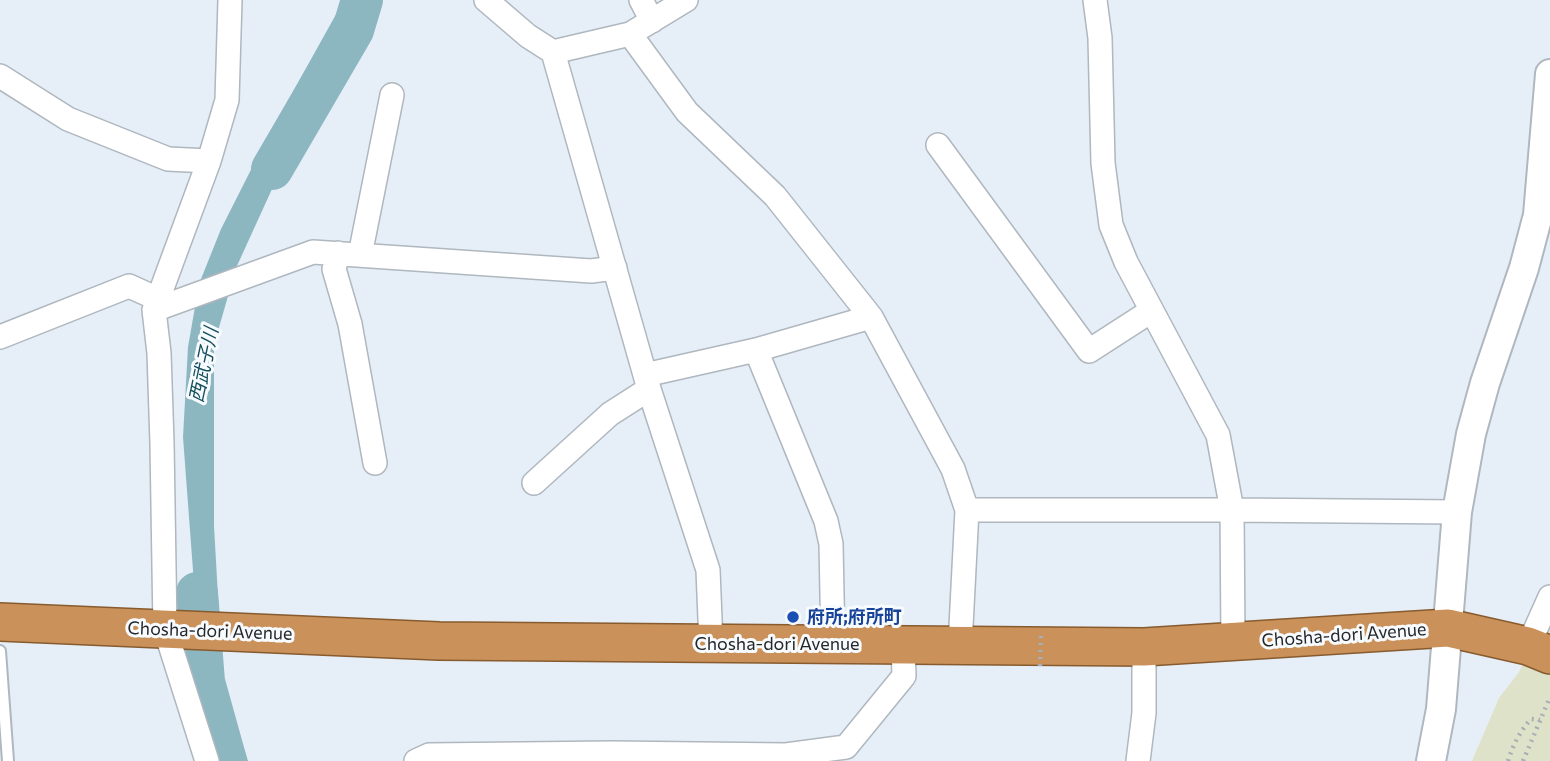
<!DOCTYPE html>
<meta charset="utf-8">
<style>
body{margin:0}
canvas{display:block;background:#e6eef7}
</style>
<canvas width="1550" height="761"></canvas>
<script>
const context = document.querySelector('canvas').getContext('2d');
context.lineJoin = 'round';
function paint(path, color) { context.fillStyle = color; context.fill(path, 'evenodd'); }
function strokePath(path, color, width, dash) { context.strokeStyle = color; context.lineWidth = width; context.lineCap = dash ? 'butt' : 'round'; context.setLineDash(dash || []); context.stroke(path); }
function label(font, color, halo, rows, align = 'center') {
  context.font = font + ' Commissioner,"Noto Sans JP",sans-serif'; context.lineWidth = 6; context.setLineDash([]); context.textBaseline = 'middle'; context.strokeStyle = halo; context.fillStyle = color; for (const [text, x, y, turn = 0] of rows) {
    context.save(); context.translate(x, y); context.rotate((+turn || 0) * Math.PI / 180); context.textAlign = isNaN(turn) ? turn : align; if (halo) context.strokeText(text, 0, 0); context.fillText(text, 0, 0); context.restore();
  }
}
paint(new Path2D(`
 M1550,612v149h-78l27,-63 20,-26 20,-47z`), '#dee2c9');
paint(new Path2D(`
 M344,0h16l-7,30 -39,55 -26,69 -52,114 -22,77v181l9,158 25,77h-17l-36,-164 -12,-160 5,-90 11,-63 22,-55 45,-89z`), '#8cb7c0');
strokePath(new Path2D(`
 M272,169l81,-139 9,-30
 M197,593l7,89 22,79`), '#8cb7c0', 42);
const service = new Path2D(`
 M0,651l8,110`);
const minor = new Path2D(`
 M486,0l42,36 25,16 96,337 59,181 3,74
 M641,0l11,21
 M1095,0l5,38 3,125 8,62 15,37 92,173 14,75 1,132
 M630,34l57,78 88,84 96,121 82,152 14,41 -7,136
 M553,52l77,-18 56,-34
 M0,76l68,43 100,40 41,2
 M938,145l151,206 62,-40
 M338,253l-4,16 16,55 25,139
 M360,255l32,-160
 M154,310l159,-58 278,19 24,-3
 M0,337l129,-51 29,13
 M756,350l70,171 5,23 2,101
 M645,375l111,-25 115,-33
 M534,483l76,-69 39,-25
 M967,510h265l225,2
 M1528,646l22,-49
 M207,761l-42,-132 -3,-186 -3,-90 -5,-43 55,-149 18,-61 3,-100
 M416,761l13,-6 183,-2 174,2 60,-8 58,-71 -1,-31
 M1138,761l6,-48v-66`);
const tertiary = new Path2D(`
 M1431,761l10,-52 16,-197 14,-78 14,-51 39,-115 14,-53 12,-141`);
const trunk = new Path2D(`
 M0,622l439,19 705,6 304,-19 80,18 22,9`);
strokePath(service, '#afb7bf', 14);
strokePath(minor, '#afb7bf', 26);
strokePath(tertiary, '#afb7bf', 32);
strokePath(trunk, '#875b2e', 40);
strokePath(new Path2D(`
 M1508,761c5,-16 12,-30 23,-42l9,1
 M1523,761l27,-64`), '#a8aeb5', 4.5, [2, 5]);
strokePath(service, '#fff', 10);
strokePath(minor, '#fff', 23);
strokePath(tertiary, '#fff', 28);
strokePath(trunk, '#ca925a', 37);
strokePath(new Path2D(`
 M1040,666l1,-35`), '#a8aeb5', 4.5, [2, 5]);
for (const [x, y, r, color] of [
 [793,617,7,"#1a4fb4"]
]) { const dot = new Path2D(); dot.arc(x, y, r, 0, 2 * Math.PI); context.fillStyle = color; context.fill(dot); strokePath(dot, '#f8fbfe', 2.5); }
label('bold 18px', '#164399', '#f8fbfe', [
 ["府所;府所町",807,617]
], 'left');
label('18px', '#24272a', '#f8fbfe', [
 ["Chosha-dori Avenue",210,631,2],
 ["Chosha-dori Avenue",1344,635,-4],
 ["Chosha-dori Avenue",777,644]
]);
label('italic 19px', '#13505b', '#f8fbfe', [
 ["西武子川",204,365,-78]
]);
</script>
